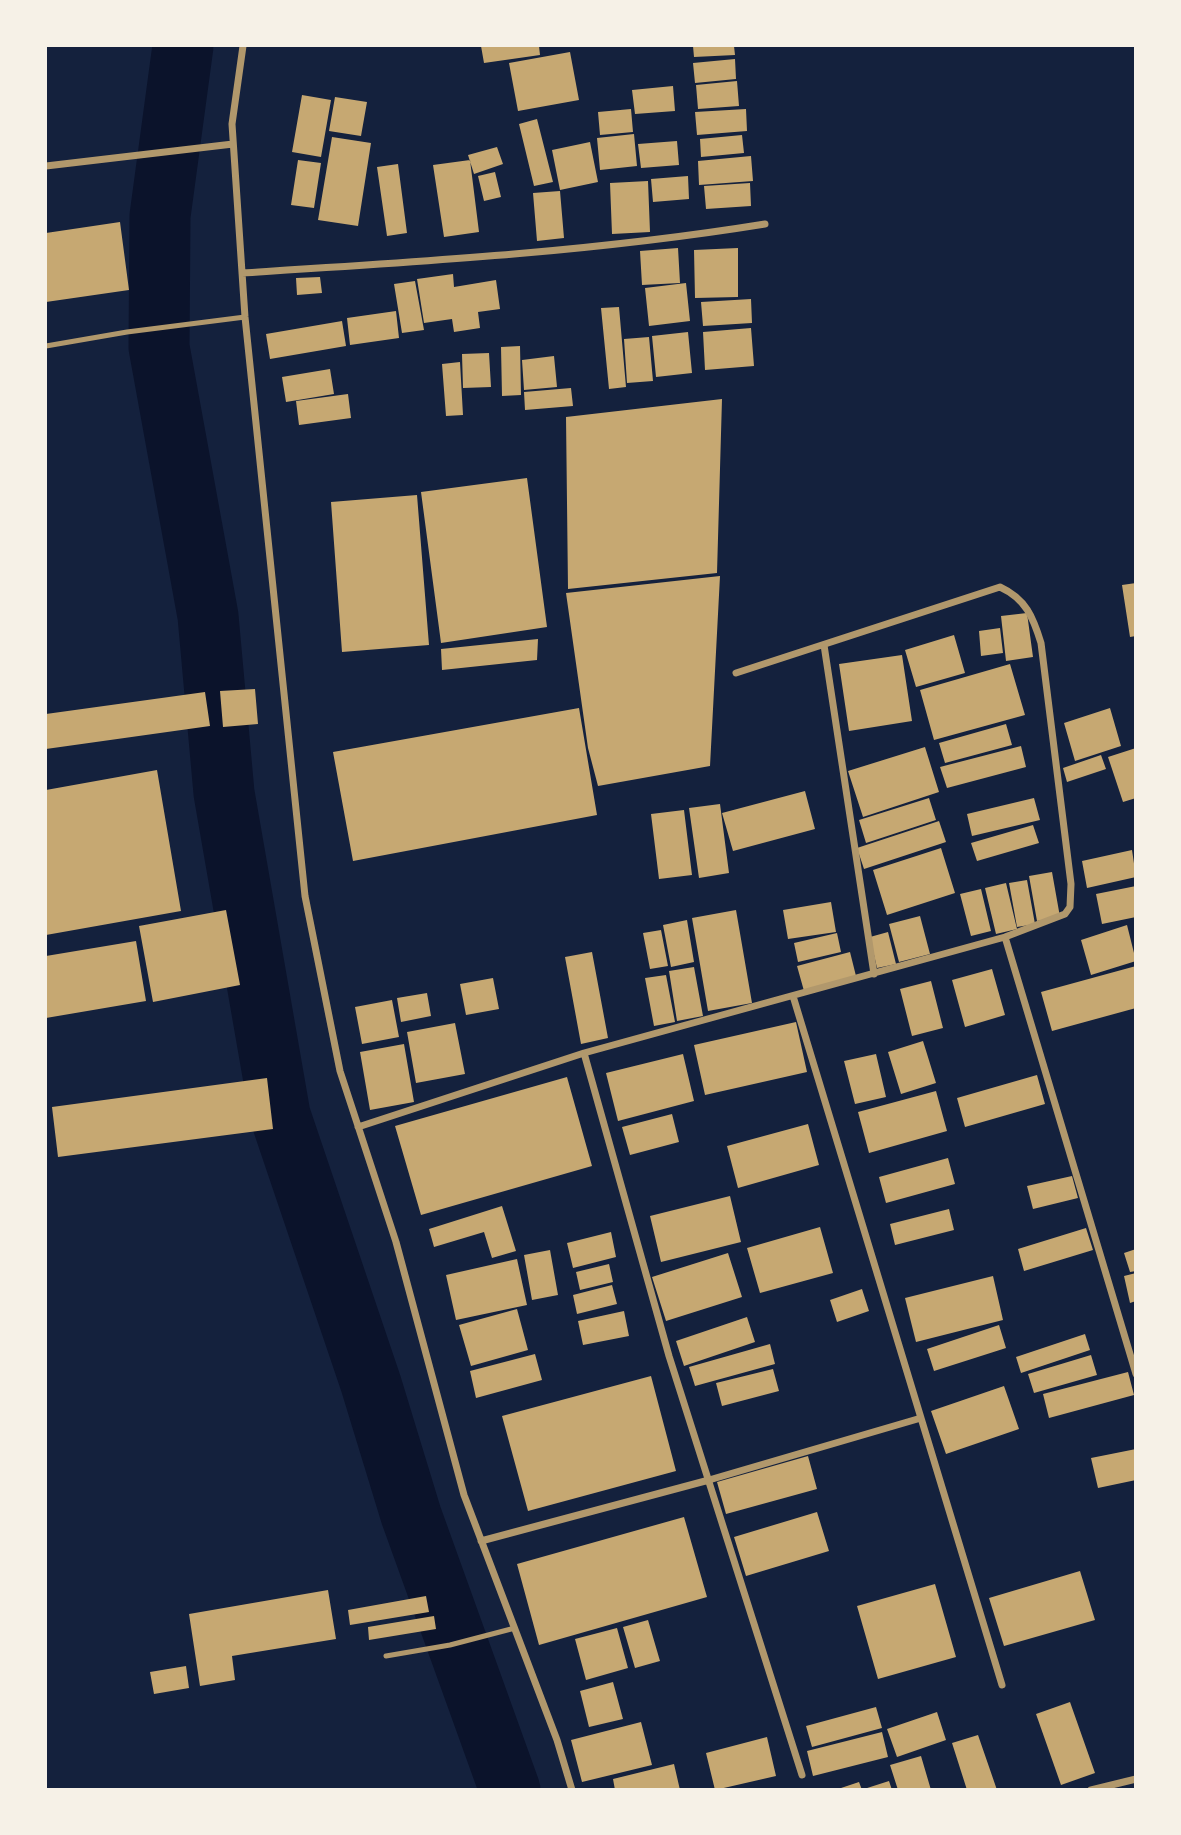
<!DOCTYPE html>
<style>
body{margin:0}
#map{position:relative;width:1181px;height:1835px;overflow:hidden;background:#14213d;font-family:"Fira Sans Condensed",sans-serif}
canvas{display:block}
.frame{position:absolute;inset:0;border:47px solid #f6f1e7;pointer-events:none}
</style>
<div id="map">
<canvas width="1181" height="1835"></canvas>
<div class="frame"></div>
</div>
<script>
const context = document.querySelector('canvas').getContext('2d');
context.lineJoin = 'round';
function strokePath(path, color, width, dash) { context.strokeStyle = color; context.lineWidth = width; context.lineCap = dash ? 'butt' : 'round'; context.setLineDash(dash || []); context.stroke(path); }
function paint(path, color) { context.fillStyle = color; context.fill(path, 'evenodd'); }
strokePath(new Path2D(`
 M183,46l-23,170 -1,131 49,269 16,177 56,322 91,269 40,131 99,275`), '#0b132b', 61);
paint(new Path2D(`
 M481,46h58l1,9 -56,8z
 M693,46h41l1,9 -41,2z
 M570,52l9,48 -61,11 -9,-48z
 M735,59l1,20 -41,4 -2,-20z
 M737,81l2,25 -41,3 -2,-24z
 M673,86l2,25 -40,3 -3,-24z
 M302,95l29,5 -10,57 -29,-5z
 M335,97l32,5 -6,34 -32,-5z
 M631,109l2,23 -33,3 -2,-23z
 M746,109l1,22 -50,4 -2,-23z
 M537,119l16,63 -19,4 -15,-62z
 M634,134l3,32 -37,4 -3,-32z
 M742,135l2,18 -43,4 -1,-18z
 M332,137l39,6 -13,83 -40,-6z
 M677,141l2,24 -38,3 -3,-24z
 M590,142l8,40 -38,8 -8,-40z
 M497,147l6,17 -29,10 -6,-19z
 M751,156l2,25 -54,4 -1,-24z
 M298,160l23,3 -7,45 -23,-3z
 M470,160l9,72 -35,5 -11,-72z
 M398,164l9,69 -20,3 -10,-69z
 M495,172l6,25 -17,4 -6,-25z
 M688,176l1,23 -36,3 -2,-23z
 M648,181l2,51 -38,2 -2,-51z
 M750,183l1,23 -45,3 -2,-23z
 M560,191l4,47 -27,3 -4,-48z
 M120,222l9,68 -83,12v-69z
 M678,248l2,35 -38,2 -2,-34z
 M738,248v49l-43,1 -1,-48z
 M453,274l1,13 42,-7 4,29 -22,3 2,16 -26,4 -2,-13 -28,4 -7,-44z
 M320,277l2,16 -25,2 -1,-17z
 M415,281l9,49 -22,3 -8,-49z
 M686,283l4,38 -41,5 -4,-38z
 M751,299l1,24 -49,3 -2,-24z
 M619,307l7,80 -17,2 -8,-81z
 M396,311l3,27 -49,7 -3,-27z
 M342,321l4,25 -76,13 -4,-25z
 M751,328l3,38 -49,4 -2,-38z
 M688,332l4,41 -36,4 -4,-41z
 M649,337l4,44 -26,2 -3,-44z
 M520,346l1,49 -19,1 -1,-49z
 M489,353l2,34 -28,1 -1,-34z
 M554,356l3,31 -33,3 -2,-30z
 M460,362l3,53 -17,1 -4,-52z
 M330,369l4,25 -48,8 -4,-25z
 M571,388l2,18 -48,4 -1,-18z
 M348,394l3,24 -52,7 -3,-24z
 M722,399l-5,174 -149,16 -2,-172z
 M527,478l20,149 -106,16 -20,-151z
 M417,495l12,150 -87,7 -11,-150z
 M720,576l-10,190 -112,20 -10,-38 -22,-155z
 M1136,583v53l-6,1 -8,-52z
 M1027,613l6,44 -27,4 -5,-45z
 M1000,628l3,25 -22,3 -2,-25z
 M954,635l11,38 -49,14 -11,-37z
 M538,639l-1,21 -95,10 -1,-21z
 M902,655l10,66 -63,10 -10,-67z
 M1010,664l15,51 -91,25 -14,-50z
 M255,689l3,35 -35,3 -3,-36z
 M205,692l5,34 -164,23v-35z
 M579,708l18,107 -244,46 -20,-109z
 M1110,708l11,38 -46,15 -11,-38z
 M1006,724l6,21 -67,18 -6,-20z
 M1021,746l5,21 -79,21 -7,-21z
 M925,747l14,45 -76,25 -15,-46z
 M1136,748v50l-13,4 -15,-45z
 M1101,755l5,14 -39,13 -4,-14z
 M157,770l24,141 -135,24v-145z
 M805,791l10,38 -82,22 -11,-38z
 M929,798l7,22 -70,23 -7,-23z
 M1034,798l6,22 -68,16 -5,-22z
 M720,804l9,69 -30,5 -10,-70z
 M684,810l8,65 -33,4 -8,-65z
 M939,821l7,21 -82,27 -7,-21z
 M1033,825l6,18 -62,18 -6,-18z
 M941,848l14,45 -68,22 -14,-45z
 M1132,850l4,27 -49,11 -5,-27z
 M1052,872l8,45 -23,4 -8,-45z
 M1027,880l8,44 -18,3 -8,-44z
 M1006,883l11,46 -21,5 -11,-46z
 M1136,886v31l-34,7 -6,-30z
 M981,889l10,42 -20,5 -11,-42z
 M831,902l5,30 -48,7 -5,-29z
 M226,910l14,75 -87,17 -14,-76z
 M736,910l16,93 -44,8 -16,-93z
 M920,916l10,38 -31,8 -10,-38z
 M687,920l7,42 -23,5 -8,-42z
 M1127,925l9,36 -45,14 -10,-35z
 M661,930l7,36 -18,3 -7,-36z
 M888,932l8,32 -19,4 -7,-31z
 M837,933l4,19 -43,10 -4,-19z
 M136,941l10,60 -100,17v-62z
 M592,952l16,86 -27,6 -16,-87z
 M850,952l6,24 -52,15 -7,-25z
 M1136,966v42l-84,23 -11,-39z
 M694,967l9,49 -26,5 -8,-50z
 M992,969l13,46 -40,12 -13,-47z
 M666,975l9,47 -21,4 -9,-48z
 M493,978l6,31 -33,6 -6,-31z
 M931,981l12,47 -31,8 -12,-47z
 M427,993l4,23 -30,6 -4,-24z
 M392,1000l7,37 -37,7 -7,-37z
 M796,1022l11,50 -102,23 -11,-50z
 M455,1023l10,51 -49,9 -9,-51z
 M923,1041l13,42 -35,11 -13,-42z
 M404,1044l10,58 -44,8 -10,-58z
 M683,1054l11,47 -76,20 -12,-48z
 M876,1054l10,43 -31,7 -11,-43z
 M1037,1075l8,29 -80,23 -8,-29z
 M567,1077l25,89 -171,49 -26,-89z
 M267,1078l6,51 -215,28 -6,-50z
 M936,1091l11,40 -78,22 -11,-41z
 M672,1114l7,28 -49,13 -8,-28z
 M808,1124l11,41 -81,23 -11,-42z
 M948,1158l7,26 -69,19 -7,-26z
 M1072,1176l6,22 -45,11 -6,-23z
 M730,1196l11,46 -80,20 -11,-46z
 M502,1206l14,45 -24,7 -8,-26 -50,15 -5,-18z
 M949,1209l5,21 -59,15 -5,-21z
 M820,1227l13,46 -73,20 -13,-45z
 M1086,1228l7,22 -69,21 -6,-22z
 M611,1232l5,25 -43,11 -6,-25z
 M1136,1249v22l-6,1 -6,-19z
 M550,1250l8,45 -26,5 -8,-45z
 M728,1253l14,44 -76,24 -14,-44z
 M517,1259l10,46 -71,15 -10,-45z
 M609,1264l4,18 -33,8 -4,-18z
 M1136,1273v28l-6,2 -6,-27z
 M993,1276l10,44 -87,22 -11,-44z
 M612,1285l5,19 -40,10 -4,-19z
 M862,1289l7,22 -32,11 -7,-22z
 M517,1309l11,41 -57,16 -12,-41z
 M624,1311l5,25 -46,9 -5,-24z
 M747,1317l8,25 -71,24 -8,-25z
 M999,1325l7,23 -72,23 -7,-22z
 M1085,1334l5,16 -69,23 -5,-16z
 M770,1344l5,20 -80,22 -6,-19z
 M535,1354l7,26 -66,18 -6,-27z
 M1091,1355l6,20 -63,18 -6,-19z
 M773,1369l6,22 -57,15 -6,-23z
 M1128,1372l6,23 -85,23 -6,-24z
 M651,1376l25,95 -148,40 -26,-95z
 M1004,1386l15,43 -73,25 -15,-43z
 M1136,1449v31l-38,8 -7,-30z
 M808,1456l9,33 -91,25 -9,-32z
 M817,1512l12,39 -83,25 -12,-39z
 M684,1517l23,80 -168,48 -22,-81z
 M1080,1571l15,49 -91,26 -15,-48z
 M935,1584l21,73 -78,22 -21,-73z
 M328,1590l8,49 -104,17 3,24 -35,6 -11,-72z
 M426,1596l3,16 -79,13 -2,-15z
 M434,1616l2,13 -67,11 -1,-13z
 M648,1620l12,41 -25,7 -12,-41z
 M617,1628l11,40 -42,12 -11,-41z
 M186,1666l3,22 -35,6 -4,-22z
 M613,1682l10,37 -34,8 -9,-36z
 M1070,1702l25,71 -34,12 -25,-71z
 M876,1707l6,21 -70,19 -6,-21z
 M937,1712l9,28 -49,17 -10,-28z
 M641,1722l11,43 -70,17 -11,-42z
 M882,1732l6,25 -75,19 -6,-25z
 M978,1735l19,55h-30l-15,-47z
 M767,1737l9,39 -61,14 -9,-37z
 M921,1756l10,34h-33l-8,-25z
 M674,1764l6,26h-65l-2,-11z
 M889,1781l3,9h-28v-1z
 M859,1782l3,8h-24v-1z`), '#c6a872');
strokePath(new Path2D(`
 M46,346l81,-14 118,-15
 M386,1656l64,-11 65,-17`), '#b1986c', 5);
strokePath(new Path2D(`
 M243,46l-11,78 13,193 60,579 35,175 56,171 68,253 93,245 15,50
 M46,166l187,-22
 M242,273c176,-11 350,-21 523,-49
 M824,645l50,329
 M1005,937l131,437
 M793,996l209,689
 M584,1053l85,303 133,419
 M358,1127l226,-74 421,-116 60,-23 5,-7 1,-23 -30,-241c-8,-26 -15,-44 -41,-56l-264,86
 M481,1541l228,-61 212,-62
 M1091,1790l45,-11`), '#b1986c', 7);
</script>
